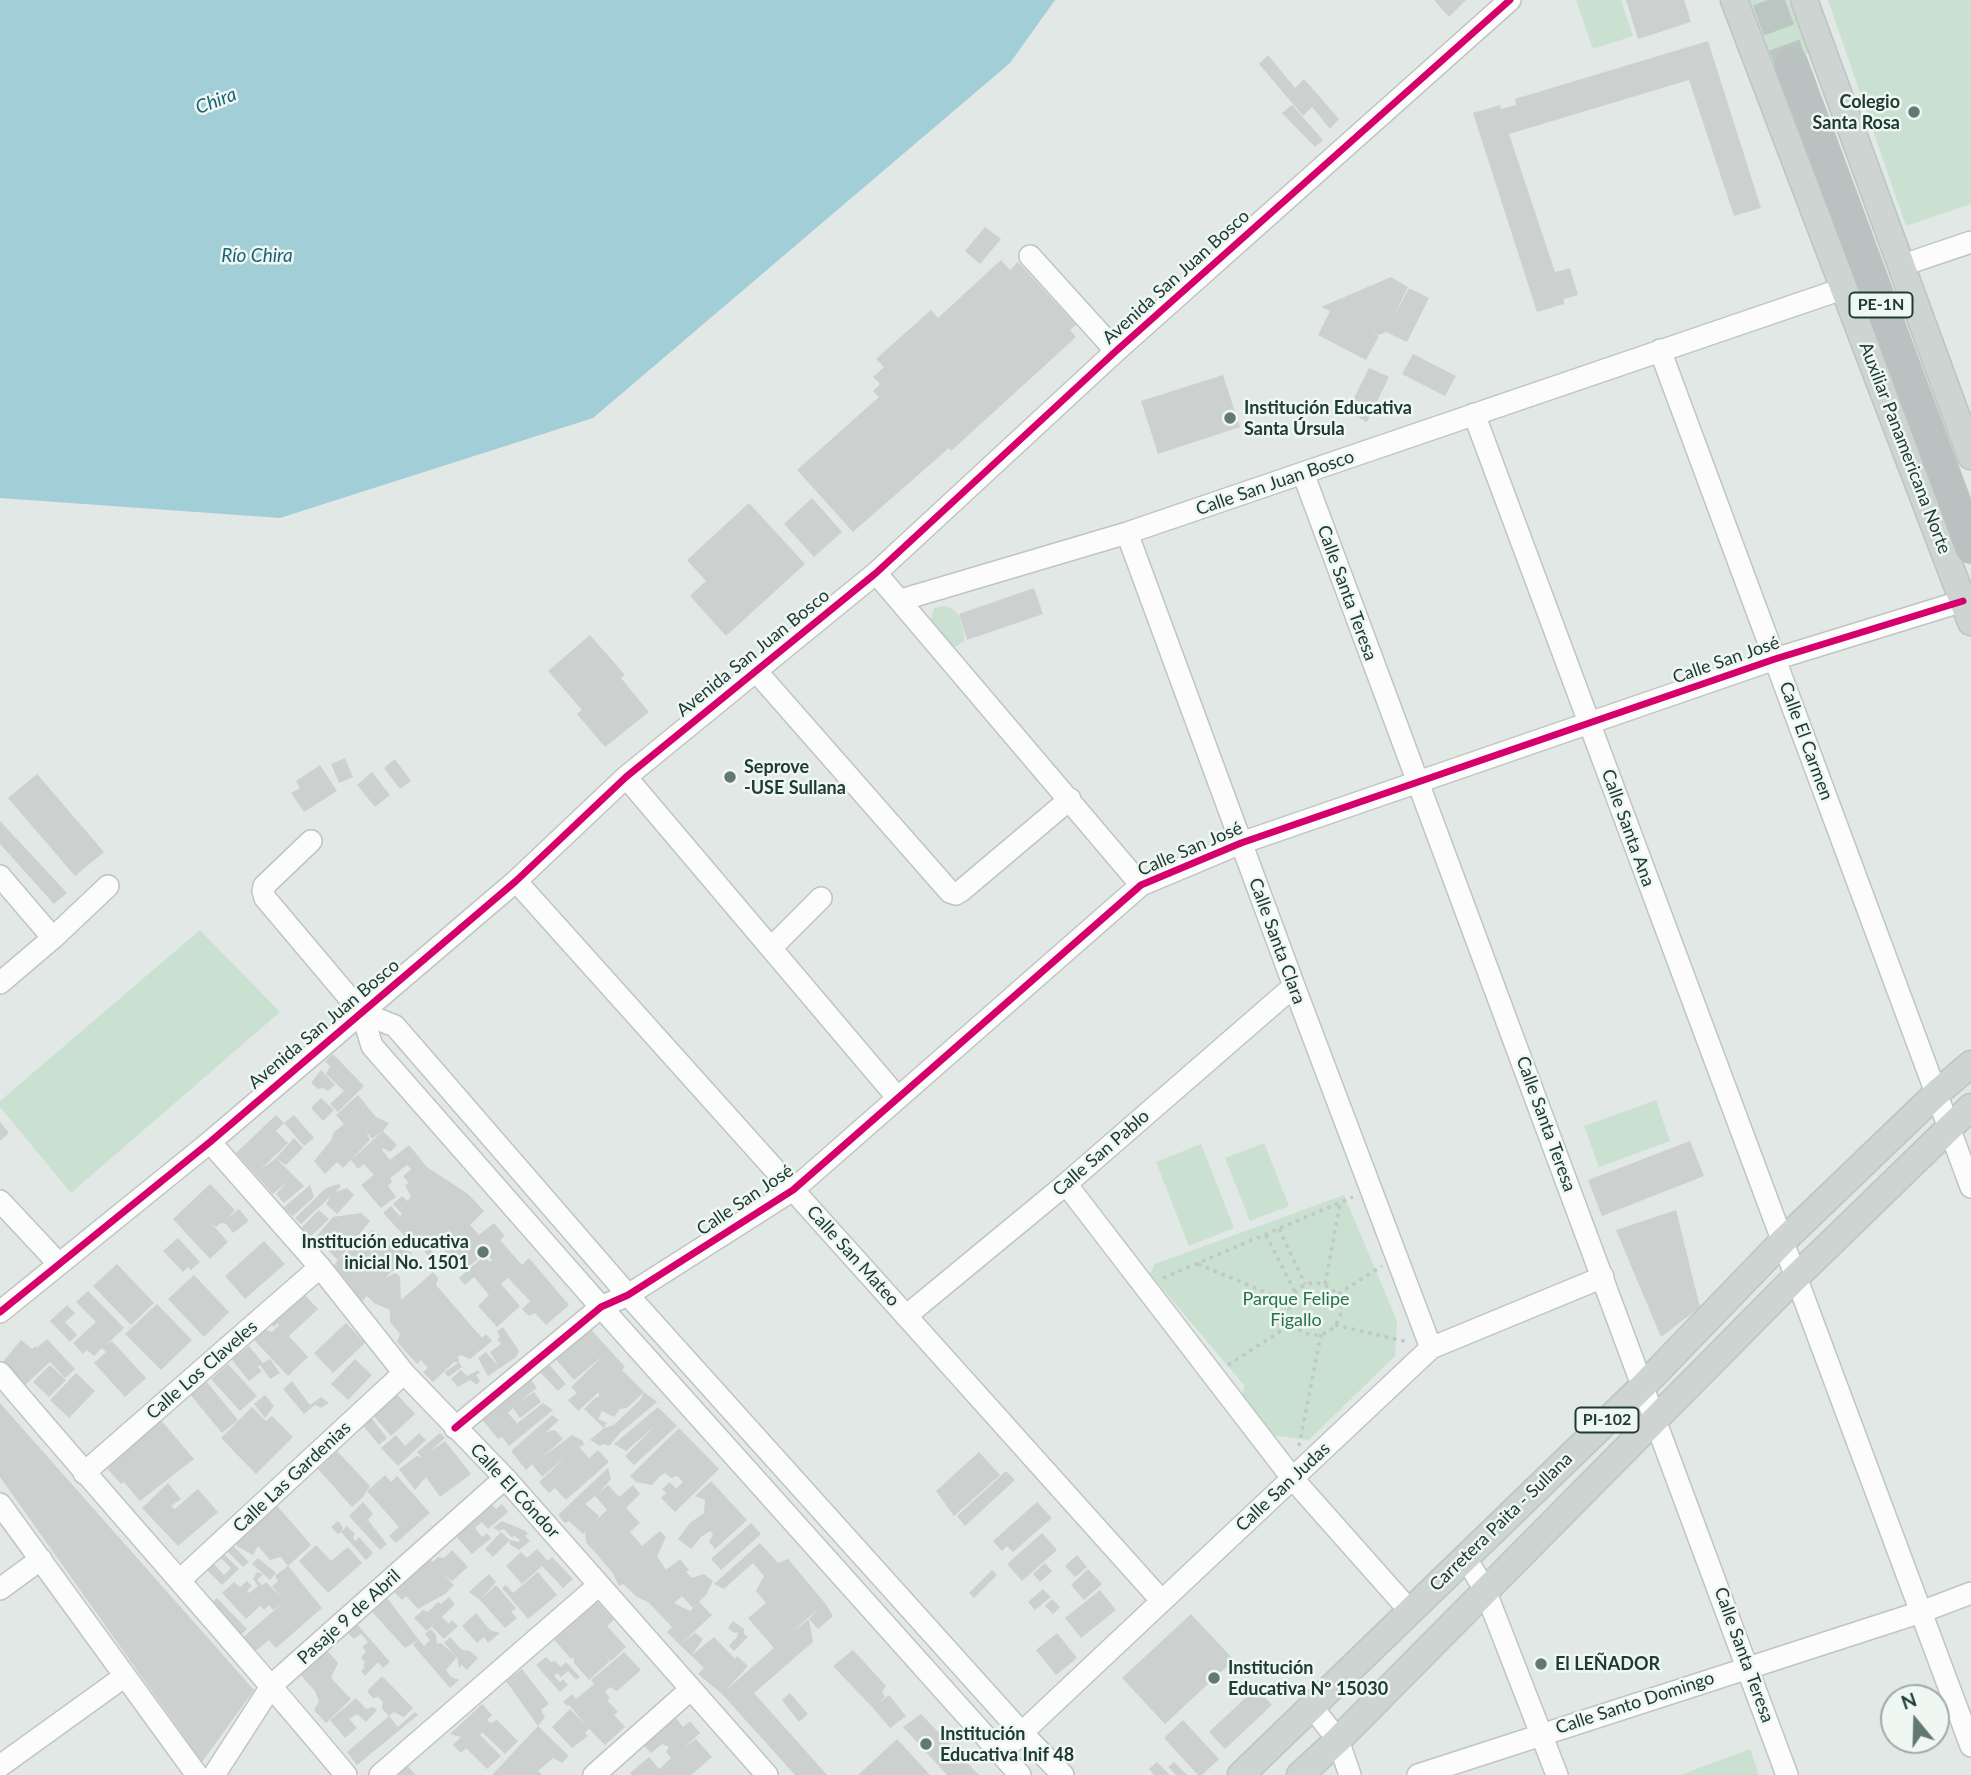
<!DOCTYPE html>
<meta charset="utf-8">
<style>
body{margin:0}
#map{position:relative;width:1971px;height:1775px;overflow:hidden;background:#e2e8e5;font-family:Lato,sans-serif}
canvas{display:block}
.north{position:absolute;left:1880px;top:1684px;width:70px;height:70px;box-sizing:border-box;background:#eff7f3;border:2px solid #9caca7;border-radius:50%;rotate:341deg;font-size:19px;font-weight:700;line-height:28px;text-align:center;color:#203b34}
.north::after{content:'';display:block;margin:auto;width:24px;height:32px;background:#647872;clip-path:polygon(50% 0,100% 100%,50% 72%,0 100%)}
</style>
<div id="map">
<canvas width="1971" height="1775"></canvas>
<div class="north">N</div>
</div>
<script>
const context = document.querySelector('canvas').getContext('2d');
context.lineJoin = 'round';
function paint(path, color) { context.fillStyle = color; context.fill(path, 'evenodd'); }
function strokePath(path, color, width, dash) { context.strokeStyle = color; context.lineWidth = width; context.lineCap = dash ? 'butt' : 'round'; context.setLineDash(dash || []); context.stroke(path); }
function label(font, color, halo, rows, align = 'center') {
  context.font = font + ' Lato,sans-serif'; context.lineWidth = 5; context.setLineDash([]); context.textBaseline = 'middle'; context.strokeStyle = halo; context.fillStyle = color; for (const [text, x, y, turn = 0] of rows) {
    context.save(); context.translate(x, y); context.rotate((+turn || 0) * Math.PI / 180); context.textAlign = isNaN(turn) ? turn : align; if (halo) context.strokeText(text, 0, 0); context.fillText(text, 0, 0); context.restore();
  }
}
paint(new Path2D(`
 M1576,0h45l12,36 -40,13z
 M1748,0h40l21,53 -34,14z
 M1828,0h143v204l-65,22z
 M945,606c17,4 17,20 20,35l-17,10 -19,-25 5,-18z
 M200,930l80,82 -209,181 -71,-86v-6z
 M1656,1100l14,41 -71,26 -15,-41z
 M1264,1143l25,63 -39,15 -25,-63z
 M1201,1144l33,84 -45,18 -33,-84z
 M1344,1195l53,126 -2,35 -86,84 -40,-5 -27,-33 2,-17 -94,-111 5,-10z
 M1750,1749l9,26h-79z`), '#cae1d2');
paint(new Path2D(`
 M0,0h1055l-45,63 -417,355 -313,100 -280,-20z`), '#a2ced7');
paint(new Path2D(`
 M1434,0h32l-17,17z
 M1626,0h58l7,22 -53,17z
 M1708,41l53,167 -27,8 -45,-136 -180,54 46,138 15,-4 8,27 -14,4v5l-27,8 -64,-199 27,-8 1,4 15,-4 -1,-6z
 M1268,55l27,33 9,-9 35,40 -9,10 -18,-22 -9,9 -44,-52z
 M1292,105l31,35 -8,7 -33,-34z
 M985,227l16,12 -21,25 -15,-13z
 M1001,260l9,10 8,-8 58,63 -6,5 6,7 -125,114 -2,-3 -96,84 -56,-62 82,-73 -6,-6 7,-7 -7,-7 11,-10 -8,-8 55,-49 7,8z
 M1391,277l17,10 -16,33 17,-32 20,10 -22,44 -21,-10 -7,3 -9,-4 9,5 -13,24 -48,-25 12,-24 -9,-4z
 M1413,354l43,22 -11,20 -43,-22z
 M1369,368l20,9 -22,45 -20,-10z
 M1223,375l17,52 -82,27 -17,-53z
 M812,498l30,34 -28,25 -30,-33z
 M749,503l56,61 -79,72 -36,-40 16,-15 -19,-21z
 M1034,588l9,26 -76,26 -8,-26z
 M590,635l35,40 -4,3 28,34 -44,35 -28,-33 5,-4 -34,-39z
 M345,758l8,19 -14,6 -8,-19z
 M395,759l16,22 -11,8 -16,-21z
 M320,765l17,26 -33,21 -13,-19 9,-5 -4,-7z
 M372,772l18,23 -15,12 -18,-22z
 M37,774l67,78 -29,24 -67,-78z
 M0,821l67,72 -13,11 -54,-60z
 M333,1054l31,32 -26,26 -8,-8 14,-13 -18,-17 4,-8 -5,-5z
 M321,1070l14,15 -7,6 -5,-3 -5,1 -7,-6z
 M358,1095l18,22 13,6 -6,8 -11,8 -6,-8 4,9 -27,28 -6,-6 -12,12 -11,-13 18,-22 1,-6 11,-9 -8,-9z
 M321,1098l13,12 -11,11 -12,-13z
 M276,1115l8,8 -8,8 12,12 -29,28 17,-13 28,28 -20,17 -8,-9 12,-13 -15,13 -37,-41z
 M294,1115l20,23 -10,8 -20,-23z
 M0,1122l9,11 -9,8z
 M383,1131l14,14 -7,7 -7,-4 -1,2 8,10 19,-15 18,22 41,27 16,17 -14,14 9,10 15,-12 11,13 -5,4 22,25 7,-7 40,47 -23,20 -11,-12 -6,3 -7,-7 8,-8 -22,-23 -7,6 19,22 -23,21 -19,-21 11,-11 -15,-18 -9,8 -6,-7 25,-22 6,6 2,-2 -7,-7 -23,19 -19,-22 -2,1 -7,-6 -4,4 4,4 -4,5 -13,-16 -4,3 -30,-32 8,-7 9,10 2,-2 -9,-10 9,-8 5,5 4,-4 -6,-12 4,-2 -6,-7 8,-7 -4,-4 -17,13 2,3 -4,5 8,11 -15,11 -20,-23 13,-10 -10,-11 -6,5 -7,-9z
 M294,1138l9,10 -17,17 -10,-7z
 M1690,1141l14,35 -102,40 -14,-36z
 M210,1184l25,26 -9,9 13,-10 10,12 -16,12 -7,-9 -5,-1 -5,4 -6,-5 18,20 -18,17 -37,-40z
 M339,1184l2,2 -6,6 12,-4 7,7 -17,19 -11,-10 5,-8 -30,28 -6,-6 31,-30z
 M310,1185l4,12 -21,19 -10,-8z
 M319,1210l10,9 -20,19 -9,-9z
 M1676,1210l24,97 -39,30 -45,-107z
 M361,1213l9,8 -32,39 34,-30 40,23 -27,25 11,-5 4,4 1,23 32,-28 5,6 -2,7 46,53 4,-4 6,7 -22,18 -9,-4 -3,2 1,5h-5l-21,20 -10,-10 5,-4 -7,-8 -4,4 -20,-22 3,-8 -10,-12v-12l-16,-7 -7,-7 -5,5 -31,-32 7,-9 -23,-22 18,-21z
 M178,1238l22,24 -9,8 -3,-3 -5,5 -20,-21z
 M264,1241l21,23 -40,35 -20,-23z
 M117,1264l37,39 -23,22 -38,-39z
 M194,1275l35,37 -25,25 -36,-38z
 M300,1290l18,19 -29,27 19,21 -20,19 -34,-36 11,-10 7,2 7,-7 -1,-2 -4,4 -6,-7z
 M88,1291l36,37 -18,17 6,-4 34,37 -21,19 -31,-34 12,-11 -4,-4 -8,8 -7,-6 -4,4 -10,-11 23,-21 -20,-20z
 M157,1304l35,36 -31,30 -36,-36z
 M67,1305l8,8 -10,9 12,13 -7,7 -20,-21z
 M346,1323l19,20 -32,30 -19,-20z
 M587,1325l38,42 -3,3 22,22 13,10 -36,30 -12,14 -5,-2 -4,2 -10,-6 14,-12 -20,-19 11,-11 4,-1v-5l-21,19 -10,-11 9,-7 -6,-6 33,-32 -30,25 -22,-25zM644,1392l-4,8 -26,25 -10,3 3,-5 -9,-4 4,-8 12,6 6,-8 7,-1z
 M503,1327l16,24 -3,6 -28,19 -10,-18 8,-6 13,15 -9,-15 11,-8 -4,-5 3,-2 -3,-6z
 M47,1339l28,30 -10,9 -15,-16 -25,23 -24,-21 20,-24 11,9 4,-3 1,2z
 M249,1346l14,17 7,-4 10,14 -10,6 -10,-14 -2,2 4,4 -13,10 -21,-26 7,-5 4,4z
 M355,1359l17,16 -24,25 -17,-16z
 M459,1362l3,5 -14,10 -3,-5z
 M547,1362l19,22 -8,7 -20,-21z
 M228,1364l29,32 -17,15 -29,-32z
 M50,1365l16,15 -17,17 -16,-15z
 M461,1370l6,6 11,-6 2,3 -4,2 4,6 -3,4 -7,-5 -12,7 -7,-8z
 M76,1373l19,18 -26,27 -19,-18z
 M529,1377l8,11 -20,15 17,-11 7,10 -21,16 -7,-10 -5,5 9,10 -7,6 33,-26 10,7 -44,36 -7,-9 -4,2 -19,-23z
 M205,1380l33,40 -16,13 -33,-40z
 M292,1381l18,24 11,-8 8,6 -8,5 -6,-3 -11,9 -21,-25z
 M396,1393l19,21 -24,22 -19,-22z
 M265,1395l9,11 -9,12 -11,-14z
 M0,1403l254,287 -52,72 -202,-285z
 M252,1407l14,14 6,-5 21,21 -37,37 -35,-36z
 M658,1407l19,19 -43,39 -9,-9 31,-31 -30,26 -12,-7z
 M552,1415l7,5 -13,12 9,-2 8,9 -22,19 31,-23 11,6 1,4 -5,2 10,11 9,-8 11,12 -43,38 -11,-12 -6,5 -10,-11 28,-26 -25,21 -10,-13 -6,6 -15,-19z
 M370,1416l17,22 -8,7 -18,-22z
 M160,1419l34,40 -54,42 -16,-19 -3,2 -17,-19z
 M679,1428l40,41 -44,43 -14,-14 5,-5 -4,-4 8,-7 6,7 7,-7 -6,-6 -6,2 -6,-5 -6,4 -7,8 -16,-3 -6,-6z
 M419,1433l7,7 -28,26 -17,-18 15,-13 9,11z
 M440,1433l5,5 -16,14 16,-11 26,33 -31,23 -14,-20 -11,13 -16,-21 18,-13 5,2 -5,-6z
 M337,1451l33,35 -7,11 -11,10 -34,-38z
 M979,1452l21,23 -46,41 -18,-25z
 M608,1468l3,11 -13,15 10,-9 11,12 14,-12 7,9 -14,14 14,15 -10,9 12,14 18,-15 6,6 -9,19 9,14 14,-11 9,11 -3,2 6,6 12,-4 9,7 -7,14 -7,7 13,13 -30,28 13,-10 8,6 -11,16 22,-18 21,22 2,-3 11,10 -22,24 48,-42 -26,-30 18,-15 -10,-12 8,-15 -11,-13 -29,26 -10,-5 46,-41 18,20 10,-4 37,44 8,13 -15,13 -9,-10 8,-9 -26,23 18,-14 4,23 -59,51 73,82h-32l-73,-81 -24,-20 12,-11 -6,5 -24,-23 -13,-13 5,-5 -23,-24 -13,-7 -13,-12 -4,2 -7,-14 -26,-30 -1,-10 -2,2 -14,-13 -4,2 -7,-8zM595,1496l12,14 -13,12 5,-6 -14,-12zM682,1596l11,12 -3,3 -16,-8z
 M1006,1471l9,9 -50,46 -8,-10z
 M385,1475l6,7 6,-6 33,37 -34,30 -7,-7 10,-9 -32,-36z
 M711,1481l36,39 -32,29 -6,-7 4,-8 -3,-3 -9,6 -10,12 -13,-10 12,-16 14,-10 1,-13 -10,-4z
 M168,1483l13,16 -10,7 4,3 23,-20 20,23 -40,34 -36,-38z
 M273,1501l38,44 -23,21 -7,-9 -11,3 -12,-14 -5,9 -16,-9 -3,-10z
 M363,1502l10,12 -12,13 7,-7 19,24 -7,6 -31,-34z
 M1037,1502l15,16 -39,34 -6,-6 -5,5 -9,-10z
 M490,1503l6,6 6,-5 6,8 -20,17 -6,-7 -7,6 7,9 5,-4 4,5 -19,16 -18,-20z
 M338,1521l5,7 -2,4 6,-6 8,8 -2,4 2,3 4,-4 14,16 -7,7 -25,-28 -3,2 -7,-7z
 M502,1521l24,10 2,3 -3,2 5,5 -11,9 -10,-6 1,-4 -17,17 -8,-8 16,-17 9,8 8,2 2,-2 -5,-4 -4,1 -7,-8 -5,2 -6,-3z
 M751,1523l10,11 -40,36 -10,-11z
 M1042,1533l15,17 -35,31 -15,-17z
 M316,1545l15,16 17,-14 14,16 -34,30 -29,-32z
 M233,1546l16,16 -6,5 -16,-16z
 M537,1549l11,12 4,-4 21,22 -10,9 -21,-22 -20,18 -16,-18 15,-14 6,6z
 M452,1550l16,17 -16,14 -8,-6 10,10 -9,9 -27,15 -12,-13 -4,4 -9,-9 35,-33 5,4 5,-5 6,1z
 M223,1553l16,16 -17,16 -15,-15 7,-6 10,11 7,-7 -12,-12z
 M1077,1555l10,12 -12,10 -10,-11z
 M258,1558l18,15 -6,7 -18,-16z
 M1045,1563l7,8 -12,11 -7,-8z
 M288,1566l34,42 -46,40 -7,-8 -16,13 -12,-14 44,-38 -12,9 -4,-5 -5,5 -4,-4 -14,13 -24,-26 12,-11 6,5 7,-6 5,5 -5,5 2,2 9,-7 -5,-7 4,-7 6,2 -6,6 5,5 4,-3 16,16 -10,-12 6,-5 -3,-5z
 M1088,1569l14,15 -18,16 -13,-15z
 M992,1570l5,5 -23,23 -5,-5z
 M538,1572l19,23 -29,24 -26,-31 4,-3 7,8z
 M489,1574l7,8 -16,18 -11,-8z
 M496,1585l20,23 -5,4 6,6 -12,10 -25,-28z
 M1043,1589l8,8 -16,13 -7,-8z
 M1100,1590l16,20 -35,28 -16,-20z
 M449,1597l6,7 -13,13 7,7 3,-4 6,6 -14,13 -12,-12 5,-6 -10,10 -13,-13 9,-8 5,2 10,-10 3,2z
 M217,1598l30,31 -9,9 -30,-32z
 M387,1598l32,42 -14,8 -33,-36z
 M594,1598l20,22 -7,6 19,21 -15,14 -5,-6 4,6 -21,19 -15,-17v-6l-3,2 -20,-23z
 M1052,1599l8,8 -7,7 -8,-8z
 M476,1613l14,17 10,3 -12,10 -4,-6 -7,6 -15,-17z
 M1191,1614l43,46 -69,64 -43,-46z
 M733,1621l11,8v5l4,3 -14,14 -5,-5 8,-9 1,-5 -4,1 -6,-5z
 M356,1623l34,39 -7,6 -5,-6 -13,14 -4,-5 4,-4 -2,-1 2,-4 -4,-4 5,-7 -4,-4 6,-5 -7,-8 -7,5 -8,-8z
 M431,1629l5,6 1,9 4,-1 16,14 -13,-14 6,-6 12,13 8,1 8,7 -11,12 -5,-5 -3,3 -2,-11 -11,13 5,7 8,3 -9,8 -37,-43 6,-5 5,6 6,-6 -5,-6z
 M1057,1633l20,25 -21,17 -20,-25z
 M324,1647l14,16 -7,15 20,21 -25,24 -12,-13 5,-9 -4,-10 -18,-20z
 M853,1650l33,36 -4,5 3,6 -10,9 14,-11 17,21 -16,12 -17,-20 -40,-42z
 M624,1652l17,18 -24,21 -7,-4 -5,5 5,6 -3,2 11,12 -4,3 11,12 -20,18 -16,-16 -4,4 3,3 -16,12 -20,-21 18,-18 17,17 -18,-21 -2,1 -4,-4 9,-8 4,5 18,-15 -3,-4z
 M546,1657l5,5 4,-1 6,6 5,-5 14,15 -4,3 -8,-9 -7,6 -4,-4 -3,3 6,6 3,-3 5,6 -8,7 -24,-27z
 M522,1669l27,35 -8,6 4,7 -7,9 31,30 -7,7 -9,-5 -15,13 4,4h-50l46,-49 -32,-45z
 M382,1676l31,32 -9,9 -10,-5 -5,4 9,11 17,-15 3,3 -61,50 -10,-13 42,-36 -7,-7 1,-7 -5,-5 -5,1 -6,-7z
 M1256,1688l16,17 -47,44 -16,-17z
 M790,1693l18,21 -9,8 -17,-22z
 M356,1698l10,11 7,-2 4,3 -11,12 -9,-8 -8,5 8,9 -12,10 -15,-18z
 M482,1704l10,11 -5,5 4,3 6,-3 21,21 -13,13 -23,-22 -2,3 21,21 -14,13 -21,-21 -5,5 -8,-8 8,-8 -11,-3z
 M921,1714l58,61h-32l-44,-48z
 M676,1718l7,9 7,-6 10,12 -16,15 12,-9 16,18 -21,18h-59l-2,-2 19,-16 10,12 12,-11 -5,-6 3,-5 -7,-3 -11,9 -7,-7z
 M1183,1720l36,39 -17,16h-4l-34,-37z
 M897,1739l33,36h-72z
 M1157,1762l13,13h-16l-5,-6z
 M1174,1762l13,13h-11l-8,-8z
 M406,1765l10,10h-20z`), '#ccd1cf');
strokePath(new Path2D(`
 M1768,0l23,63`), '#bbc5c2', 32, [32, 16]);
const minor = new Path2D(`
 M1030,256l86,95
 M1900,266l71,-24
 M1660,350l311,837
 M1474,414l497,1332
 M1303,473l484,1302
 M1127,533l167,453 137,362
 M876,573l265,312
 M901,600l226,-67 718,-245
 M756,671l194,221 6,2 5,-3 109,-92
 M626,777l271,320
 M311,841l-47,45 -1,5 2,7 97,115 10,33 229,261 419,468
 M0,876l53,62
 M516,881l645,719
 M771,948l50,-50
 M0,983l53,-45 55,-52
 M362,1013l33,13 233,269 394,438 41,42
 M210,1142l110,125 84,106 101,105 262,297
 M1066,1184l227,295 117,132
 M0,1201l59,63
 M0,1312l210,-170 306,-261 110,-104 250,-204 240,-222 394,-351
 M906,1316l160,-132 228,-198
 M0,1373c114,135 233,266 346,402
 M455,1428l146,-121 27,-12 165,-105 348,-305 100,-42 534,-184 188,-58
 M84,1473l236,-206
 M0,1504l197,271
 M1465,1557l20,33 72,185
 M180,1580l224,-207
 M0,1589l41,-30
 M1312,1707l26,33 12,35
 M1012,1742l419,-394 172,-71
 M0,1766l125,-90
 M214,1775l58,-90 233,-207
 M380,1775l219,-190
 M594,1775l97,-86
 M1418,1775l503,-163 50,-19`);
const major = new Path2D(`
 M1734,0l237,622
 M1804,0l167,456
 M1241,1775l402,-389 140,-145 154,-148 34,-29
 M1300,1775l38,-35 458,-463 175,-170`);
const highway = new Path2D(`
 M1791,63l180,484`);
strokePath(minor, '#bfc5c2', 24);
strokePath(major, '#bbc5c1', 29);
strokePath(highway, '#bbc5c1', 34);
strokePath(new Path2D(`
 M1279,1229l26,55
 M1266,1235l29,57
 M1198,1264l91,38
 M1163,1278l190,-81
 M1289 1309a26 26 0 1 1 52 0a26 26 0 1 1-52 0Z
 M1325,1284l15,-80
 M1338,1294l44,-28
 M1335,1325l73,17
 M1228,1365l65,-42
 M1299,1446l22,-112`), '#bfc8c6', 3.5, [3.5, 5]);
strokePath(minor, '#fbfcfb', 21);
strokePath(major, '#cdd4d2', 26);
strokePath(highway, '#b9c2c0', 32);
strokePath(new Path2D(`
 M0,1312l210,-170 306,-261 110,-104 250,-204 240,-222 394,-351
 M455,1428l146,-121 27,-12 165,-105 348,-305 100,-42 534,-184 188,-58`), '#d6006c', 7);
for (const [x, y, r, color] of [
 [1914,112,7,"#647872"],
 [1230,418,7,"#647872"],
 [730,777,7,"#647872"],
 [483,1252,7,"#647872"],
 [1541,1664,7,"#647872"],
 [1214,1678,7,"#647872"],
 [926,1744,7,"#647872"]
]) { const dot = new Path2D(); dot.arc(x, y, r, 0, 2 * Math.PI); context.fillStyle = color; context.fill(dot); strokePath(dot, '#eff7f3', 2.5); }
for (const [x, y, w] of [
 [1881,305,63],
 [1607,1420,63]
]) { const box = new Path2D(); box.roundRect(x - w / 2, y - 12.5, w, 25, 5); context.fillStyle = '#eff7f3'; context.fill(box); strokePath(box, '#203b34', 2); }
label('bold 16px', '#203b34', null, [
 ["PE-1N",1881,305],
 ["PI-102",1607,1420]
]);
label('bold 18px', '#203b34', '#eff7f3', [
 ["Colegio",1900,102,"right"],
 ["Santa Rosa",1900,123,"right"],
 ["Institución Educativa",1244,408],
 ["Santa Úrsula",1244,429],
 ["Seprove",744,767],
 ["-USE Sullana",744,788],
 ["Institución educativa",469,1242,"right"],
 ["inicial No. 1501",469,1263,"right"],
 ["El LEÑADOR",1555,1664],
 ["Institución",1228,1668],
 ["Educativa Nº 15030",1228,1689],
 ["Institución",940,1734],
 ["Educativa Inif 48",940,1755]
], 'left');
label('18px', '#203b34', '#eff7f3', [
 ["Avenida San Juan Bosco",1176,277,-42],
 ["Auxiliar Panamericana Norte",1905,448,69],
 ["Calle San Juan Bosco",1275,483,-19],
 ["Calle Santa Teresa",1347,593,70],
 ["Avenida San Juan Bosco",753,653,-39],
 ["Calle San José",1726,660,-19],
 ["Calle El Carmen",1806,741,70],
 ["Calle Santa Ana",1628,828,70],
 ["Calle San José",1190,849,-23],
 ["Calle Santa Clara",1277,941,70],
 ["Avenida San Juan Bosco",324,1024,-40],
 ["Calle Santa Teresa",1546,1124,70],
 ["Calle San Pablo",1101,1153,-41],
 ["Calle San José",745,1200,-34],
 ["Calle San Mateo",853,1256,48],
 ["Calle Los Claveles",202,1370,-41],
 ["Calle Las Gardenias",292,1477,-43],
 ["Calle San Judas",1283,1487,-43],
 ["Calle El Cóndor",515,1491,47],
 ["Carretera Paita - Sullana",1501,1522,-44],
 ["Pasaje 9 de Abril",349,1617,-42],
 ["Calle Santa Teresa",1744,1655,70],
 ["Calle Santo Domingo",1635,1703,-18]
]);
label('18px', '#2a7248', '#eff7f3', [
 ["Parque Felipe",1296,1299],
 ["Figallo",1296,1320]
]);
label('italic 19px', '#1a6477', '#eff7f3', [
 ["Chira",216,101,-21],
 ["Río Chira",257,256]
]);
</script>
